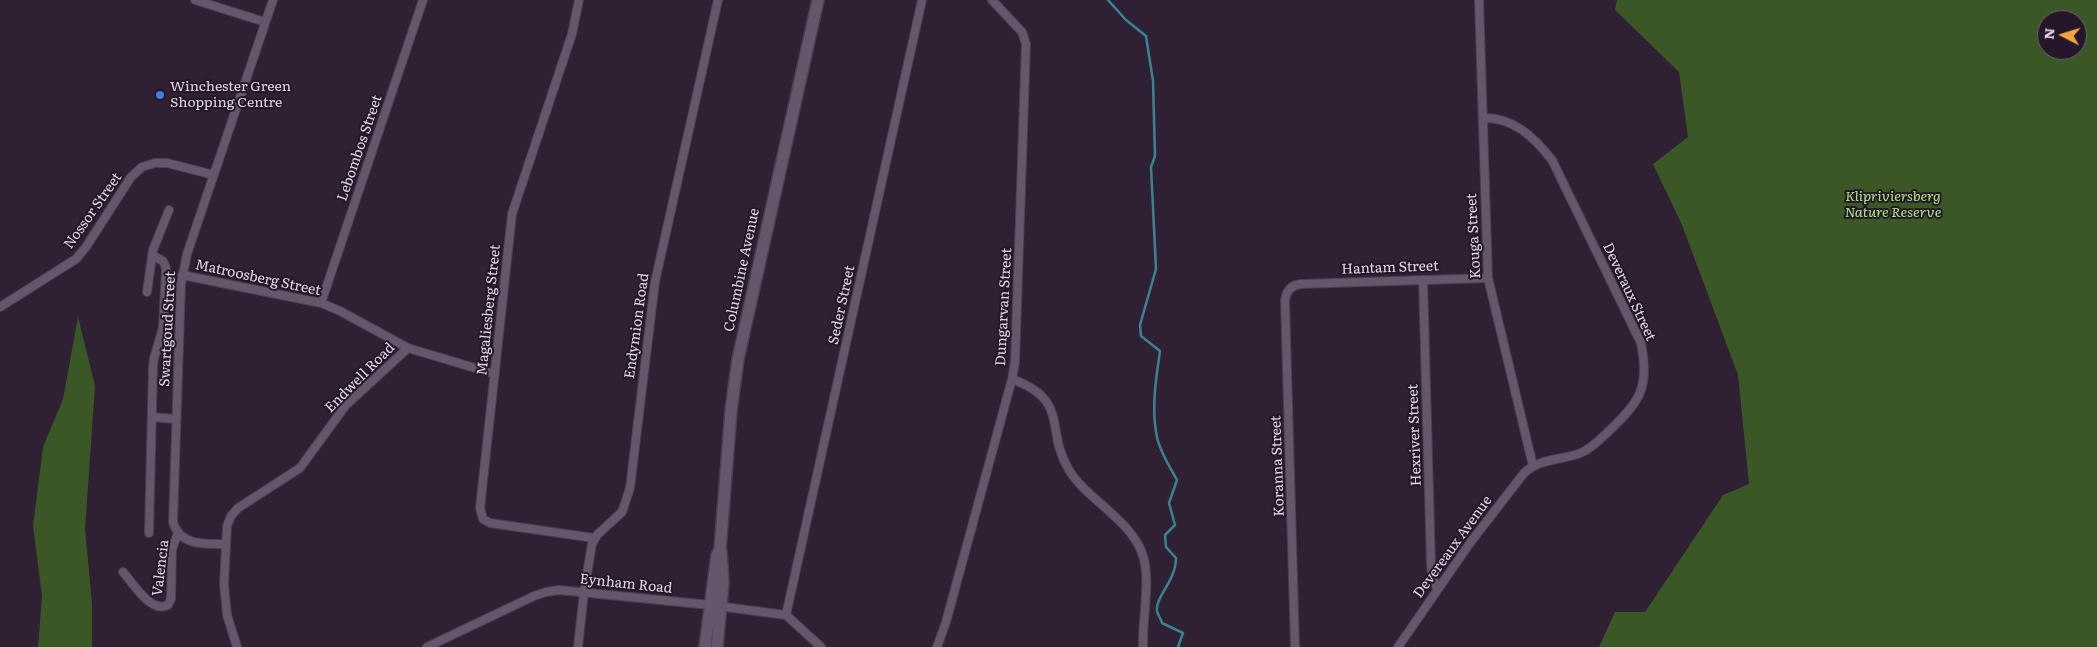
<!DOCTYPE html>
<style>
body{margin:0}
#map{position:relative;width:2097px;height:647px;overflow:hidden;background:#2f2034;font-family:Literata,serif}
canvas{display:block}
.north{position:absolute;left:2037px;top:10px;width:50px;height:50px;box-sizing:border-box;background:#251729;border:1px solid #706373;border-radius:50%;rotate:275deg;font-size:14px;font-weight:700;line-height:20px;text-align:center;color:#e0d6e3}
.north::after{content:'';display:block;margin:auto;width:18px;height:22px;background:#f4a344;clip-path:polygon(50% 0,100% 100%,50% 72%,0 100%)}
</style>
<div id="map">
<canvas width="2097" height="647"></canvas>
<div class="north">N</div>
</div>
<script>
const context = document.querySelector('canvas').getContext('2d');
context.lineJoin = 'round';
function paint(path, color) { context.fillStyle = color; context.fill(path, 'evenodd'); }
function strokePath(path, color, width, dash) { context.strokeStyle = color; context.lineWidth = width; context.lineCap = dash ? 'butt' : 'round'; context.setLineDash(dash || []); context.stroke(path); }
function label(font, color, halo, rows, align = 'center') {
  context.font = font + ' Literata,serif'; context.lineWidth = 4; context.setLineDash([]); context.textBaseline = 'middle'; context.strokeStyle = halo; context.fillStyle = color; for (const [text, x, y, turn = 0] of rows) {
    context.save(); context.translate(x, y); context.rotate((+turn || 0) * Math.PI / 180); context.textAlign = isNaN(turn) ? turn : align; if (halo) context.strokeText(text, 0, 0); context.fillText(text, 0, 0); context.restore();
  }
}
paint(new Path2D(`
 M1617,0h480v647h-498l16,-35h30l78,-117 26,-11 -11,-109 -56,-150 -29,-61 35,-27 -9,-65 -64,-62zM2047,20h30v30h-30z
 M78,317l17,69 -10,143 7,74v44h-54l4,-51 -9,-70 10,-79 20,-48z`), '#3a5725');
strokePath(new Path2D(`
 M1108,0l18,20 20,16 7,45 2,75 -4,11 5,102 -16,56 1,11 19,15c-4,28 -9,58 -3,86 3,15 13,30 20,43l-8,23 6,22 -10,10 1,12 10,11c0,23 -21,39 -19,53 1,4 4,8 5,12l21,10 -5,14`), '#388490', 2.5);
const minor = new Path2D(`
 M195,0l70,22
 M579,0l-7,34 -60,180 -32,294 3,11 7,4 104,15
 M1479,0l9,278 45,188
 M182,275l139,28 19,8 68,37 87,26
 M1423,280l8,284 1,12 5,13
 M147,292l6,-42 16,-40
 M321,303l102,-303
 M0,307l76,-48 10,-12 45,-70 11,-10 13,-4h12l47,12
 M1012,379c59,22 32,50 57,91 18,30 64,51 74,86 8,26 -1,63 0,91
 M152,417l24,2
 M149,533l4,-166 1,-9 9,-30 3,-60 -3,-7 -11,-6
 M225,544c-21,0 -45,2 -52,-22l8,-238 6,-30 86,-254
 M123,572c10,11 28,42 45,33l3,-6 1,-50 6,-16
 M786,615l136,-615
 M237,647l-10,-32 -3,-31 3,-58 4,-10 7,-8 62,-40 46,-63 62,-57
 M427,647l107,-51 12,-4 13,-2 151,15 76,10 35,32
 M578,647l6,-55 8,-48 5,-9 25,-23 8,-24 25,-206 63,-282
 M937,647l9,-25 66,-243 3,-17 11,-318 -4,-12 -30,-32
 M1295,647l-10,-346c1,-10 6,-16 16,-17l187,-6
 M1398,647l72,-104 54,-70c15,-14 35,-13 54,-19 12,-4 21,-14 31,-23 31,-30 41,-43 32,-88l-89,-183c-18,-23 -39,-43 -69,-42`);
const secondary = new Path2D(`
 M705,647l12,-92 3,-5 11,-139 7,-52 80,-359
 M717,647l6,-64 -2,-31`);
strokePath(minor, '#4b3e4f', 10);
strokePath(secondary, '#4b3e4f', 14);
strokePath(minor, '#66566c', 8);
strokePath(secondary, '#66566c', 11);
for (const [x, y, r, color] of [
 [160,95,5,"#3f7fe0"]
]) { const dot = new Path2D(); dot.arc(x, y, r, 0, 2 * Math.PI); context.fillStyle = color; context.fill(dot); strokePath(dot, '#251729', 2); }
label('14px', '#e0d6e3', '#251729', [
 ["Winchester Green",170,87],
 ["Shopping Centre",170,103]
], 'left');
label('14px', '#e0d6e3', '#251729', [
 ["Lebombos Street",360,148,-71],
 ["Nossor Street",93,211,-55],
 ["Kouga Street",1474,236,-93],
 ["Hantam Street",1390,268,-2],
 ["Columbine Avenue",742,270,-78],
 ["Matroosberg Street",258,278,12],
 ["Deveraux Street",1629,292,65],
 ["Seder Street",842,305,-78],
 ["Dungarvan Street",1004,307,-87],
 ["Magaliesberg Street",489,310,-84],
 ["Endymion Road",637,326,-82],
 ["Swartgoud Street",168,329,-87],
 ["Endwell Road",360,378,-45],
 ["Hexriver Street",1415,435,-92],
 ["Koranna Street",1278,466,-92],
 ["Devereaux Avenue",1453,547,-54],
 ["Valencia",161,568,-83],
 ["Eynham Road",626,584,6]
]);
label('italic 14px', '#a9eb7c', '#251729', [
 ["Klipriviersberg",1893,197],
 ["Nature Reserve",1893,213]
]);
</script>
